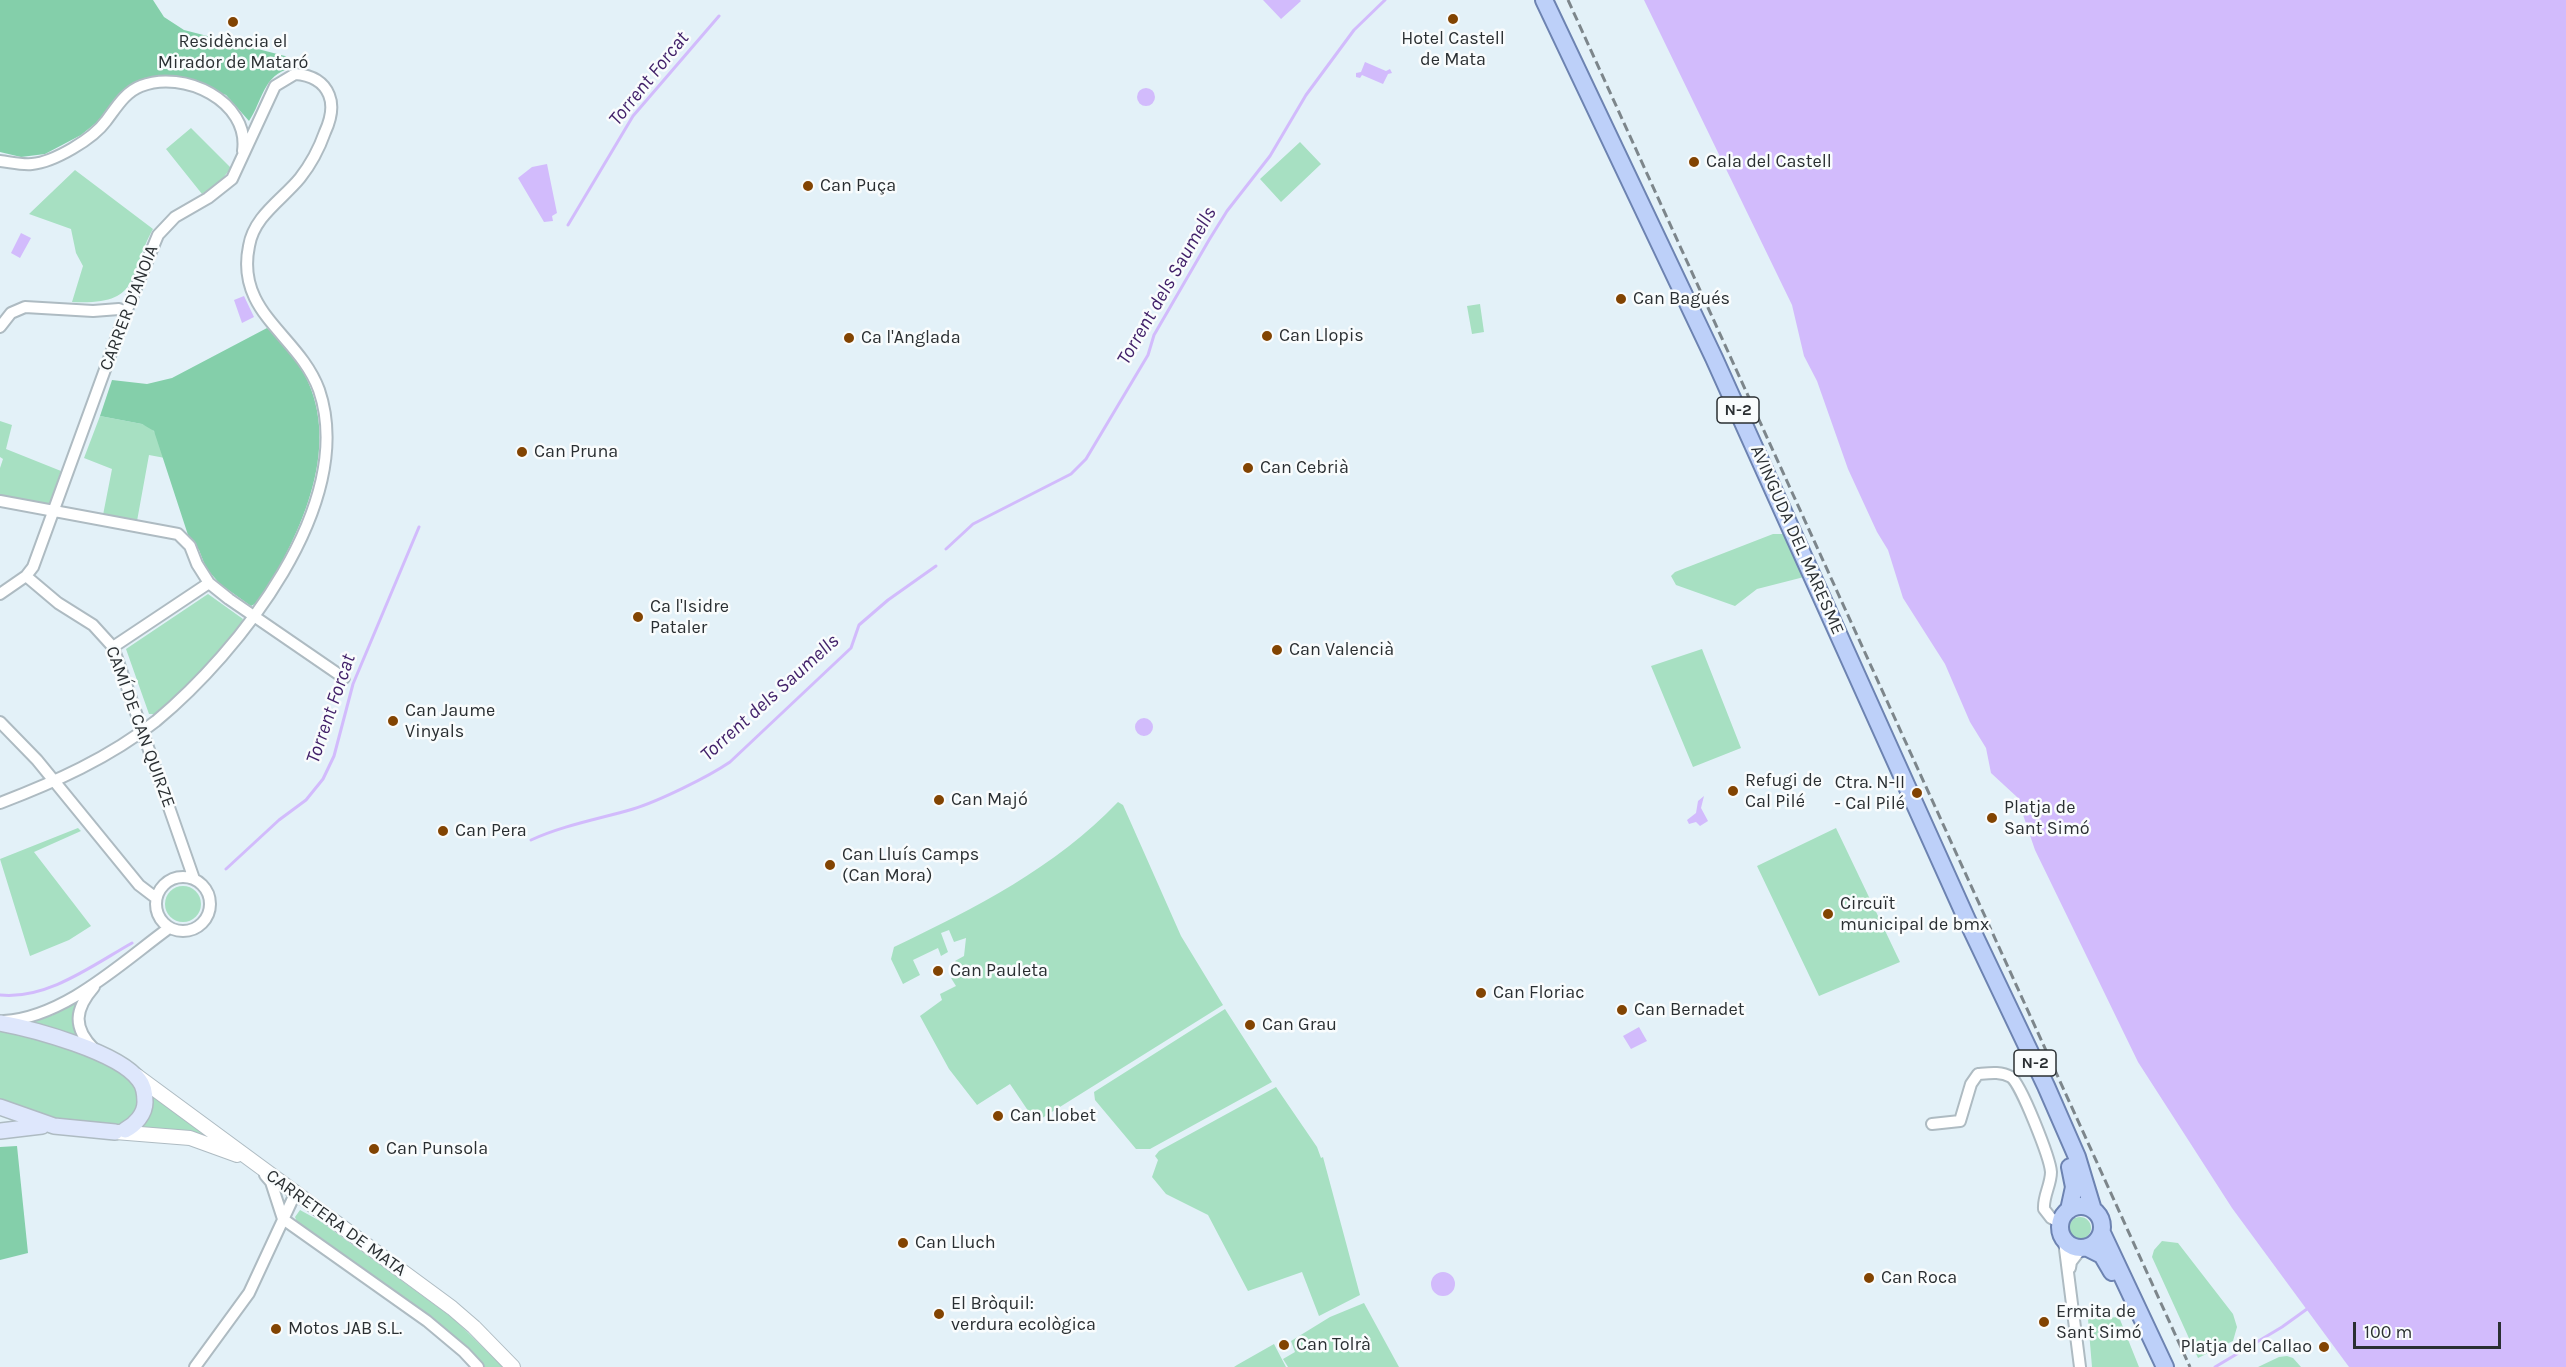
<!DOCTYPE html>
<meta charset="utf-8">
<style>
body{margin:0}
#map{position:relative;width:2566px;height:1367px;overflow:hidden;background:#e3f1f8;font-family:Karla,sans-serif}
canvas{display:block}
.scale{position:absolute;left:2353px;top:1322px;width:148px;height:27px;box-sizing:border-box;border:3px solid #2a2f32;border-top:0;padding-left:8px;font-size:18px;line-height:21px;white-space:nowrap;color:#2a2f32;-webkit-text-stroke:4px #f9fcfd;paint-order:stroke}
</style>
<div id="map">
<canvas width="2566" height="1367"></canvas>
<div class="scale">100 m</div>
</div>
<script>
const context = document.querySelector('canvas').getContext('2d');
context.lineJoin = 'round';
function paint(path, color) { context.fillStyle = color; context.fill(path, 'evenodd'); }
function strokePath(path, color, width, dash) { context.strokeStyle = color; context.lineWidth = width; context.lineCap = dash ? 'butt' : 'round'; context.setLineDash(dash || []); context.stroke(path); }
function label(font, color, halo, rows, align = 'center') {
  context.font = font + ' Karla,sans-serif'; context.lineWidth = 5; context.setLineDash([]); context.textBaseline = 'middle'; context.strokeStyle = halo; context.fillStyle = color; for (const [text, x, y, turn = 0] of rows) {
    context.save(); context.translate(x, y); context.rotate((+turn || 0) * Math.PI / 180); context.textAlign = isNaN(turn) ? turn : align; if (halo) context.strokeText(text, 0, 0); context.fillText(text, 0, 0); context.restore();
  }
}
paint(new Path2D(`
 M191,128l40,40 -12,15 -17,11 -36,-45z
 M1300,142l21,22 -40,38 -21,-23z
 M75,170l78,59c-27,49 -10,76 -81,73l11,-36 -7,-13 -5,-24 -42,-15z
 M1480,304l4,28 -12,2 -5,-28z
 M100,416l42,8 9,4 6,7 8,23 -16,-3 -12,66 -34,-6 9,-46 -28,-11z
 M0,421l12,4 -6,24 55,22 -12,34 -49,-8v-29l3,-9 -3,-2z
 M1773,534h10l21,43 -47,12 -22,17 -59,-21 -5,-9 4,-4z
 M208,594l35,25 -1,3c-18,32 -60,69 -88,92h-5l-23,-65z
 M1702,649l39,99 -48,19 -42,-101z
 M1118,802l5,3 58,131 42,69 -184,115 -4,1 -25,-37 -33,21 -28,-36 -29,-53 22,-16 -2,-6 16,-8 -5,-8h6l1,-11 -3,-6 9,-5 2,-18 -12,4 -5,-12 -8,3 7,19 -7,4 -3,-8 -25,12 7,15 -17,9 -12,-25 3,-12c81,-39 161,-79 224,-145z
 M78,828l3,3 -47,21 57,74 -22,14 -39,16 -30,-97z
 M1836,828l64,134 -81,34 -62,-130z
 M165 904a18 18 0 1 1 36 0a18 18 0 1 1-36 0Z
 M79,998l-4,17 3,22 -47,-14 22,-8z
 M1225,1009l47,73 -122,67h-14l-41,-49 -1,-8z
 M0,1028l41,9 61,24 26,15 8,8 4,19 -8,16 -17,9 -48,-5 -67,-21z
 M1276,1087l41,60 4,11 2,-1 37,138 -41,21 -17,-44 -54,19 -40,-76 -42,-21 -14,-17 6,-17 -3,-4 4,-5z
 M152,1093l65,47 -79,-11z
 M300,1210l20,11 133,97 50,49h-19l-47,-45 -140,-100 -2,-5z
 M2069 1228a11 11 0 1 1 22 0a11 11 0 1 1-22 0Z
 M2162,1241l16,2 55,71 4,13 -4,14 -35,17 -46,-101 2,-7z
 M1364,1303l35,64h-111l-5,-8 12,-7 -4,-11 39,-24z
 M2119,1317l20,50h-47l-4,-48z
 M1274,1344l12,23h-52l3,-2z
 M2287,1356l6,2 8,9h-43l21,-10z`), '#a7e0c2');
paint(new Path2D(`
 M0,0h153l11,17 20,13 101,26 3,2 3,10c-28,7 -28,32 -42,53l-23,-26 -41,-16 -68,20 -20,23 -16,13 -36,19 -24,3 -21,-5z
 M267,328c78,68 57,154 15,234 -6,11 -20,40 -31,44l-31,-22 -14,-16 -7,-18 -11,-15 -34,-104 -12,-7 -42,-8 12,-36 35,4 25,-6z
 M17,1146l11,107 -28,7v-113z`), '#84cfaa');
paint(new Path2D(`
 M1263,0h37l1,1 -20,18z
 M1644,0h922v1367h-217l-117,-159 -94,-146 -103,-212 -18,-53 -26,-24 -5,-25 -16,-26 -25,-58 -42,-66 -15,-48 -11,-18 -29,-63 -31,-88 -13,-25 -12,-51z
 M1365,62l21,9 4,-2 2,4 -4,1 -5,10 -21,-9 -2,3 -4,-1v-4l5,-1z
 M1137 97a9 9 0 1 1 18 0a9 9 0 1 1-18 0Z
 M547,164l10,49 -5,3 1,5 -9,1 -26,-44 14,-11z
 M21,233l10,5 -11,20 -9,-5z
 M244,296l10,21 -12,6 -8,-23z
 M1135 727a9 9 0 1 1 18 0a9 9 0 1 1-18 0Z
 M1704,796l-3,12 7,13 -8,5 -4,-4 -7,2 -2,-4 9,-7 2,-12z
 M1639,1027l8,14 -16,8 -8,-13z
 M1431 1284a12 12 0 1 1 24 0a12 12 0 1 1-24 0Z`), '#d2bbfc');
strokePath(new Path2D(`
 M568,225l65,-109 86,-100
 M946,549l27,-25 98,-50 15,-15 62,-104 6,-20 55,-95 18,-29 43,-55 36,-61 48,-65 31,-30
 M531,840c33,-15 68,-21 102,-31 26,-8 75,-32 97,-47l121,-114 8,-23 29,-25 48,-34
 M226,869l53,-49 27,-20 17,-21 11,-23 19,-72 66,-157
 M0,995c47,5 93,-30 132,-52
 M2215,1367l67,-40 25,-18`), '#d2bbfc', 3);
const minor = new Path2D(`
 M0,161c10,1 21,4 32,3 22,-2 61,-25 74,-43 10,-13 19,-29 35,-35 42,-17 109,15 102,65
 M0,327l11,-14 14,-6 68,4 26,-2 7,3
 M0,501l178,33 12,12 7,18 12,19 20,16 115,79
 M26,576l32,27 35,22 20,22 81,232
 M0,594l26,-18 7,-9 93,-255 32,-77 17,-18 33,-19 24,-19 43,-93 20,-12c15,1 28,6 34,21 5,12 1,26 -4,37 -6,17 -14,32 -25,46 -18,22 -46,38 -51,68 -14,67 50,89 70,144 39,114 -81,263 -163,331 -47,37 -101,61 -156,82
 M113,647l96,-64
 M0,722l37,38 102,125 17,13
 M156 904a27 27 0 1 1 54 0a27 27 0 1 1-54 0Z
 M4,1021c61,-4 117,-58 165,-93
 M94,1049c-22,-22 -19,-40 0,-62
 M1932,1124l28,-3 11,-37 7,-10c11,-1 23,-3 33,3 10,7 39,81 40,95 0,13 -8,24 -7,37l7,9 9,5
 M265,1175l6,7 12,37 144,102 37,31 14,15
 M2064,1241l16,126
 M2070,1268l1,-6 10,-13
 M195,1367l54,-74 46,-99`);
const tertiary = new Path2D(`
 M137,1076l315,232 22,19 39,40
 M115,1132l75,6 47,17`);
const secondary = new Path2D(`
 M0,1023c33,6 119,29 139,57 5,6 6,14 6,22 0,12 -10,23 -20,28
 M0,1107l54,19 61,6
 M0,1131l42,-5`);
const primary = new Path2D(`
 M1544,0l170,358 253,562 79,166 31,71 16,53
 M2060 1227a21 21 0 1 1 42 0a21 21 0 1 1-42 0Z
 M2069,1210l5,-23 -4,-20
 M2102,1233l63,134
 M2088,1248l14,7 10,17`);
strokePath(minor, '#aebbc2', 14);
strokePath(tertiary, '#aebbc2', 16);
strokePath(secondary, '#aebbc2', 18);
strokePath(primary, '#6d83b1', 20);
strokePath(minor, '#fff', 10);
strokePath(tertiary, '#fff', 14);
strokePath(secondary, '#dee7fc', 15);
strokePath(primary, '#bdd0f9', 16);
strokePath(new Path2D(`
 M1568,0l622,1367`), '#7d868b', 3, [9, 4.5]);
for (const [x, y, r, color] of [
 [1453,19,6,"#824402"],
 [233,22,6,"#824402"],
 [1694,162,6,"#824402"],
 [808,186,6,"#824402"],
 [1621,299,6,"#824402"],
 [1267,336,6,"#824402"],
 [849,338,6,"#824402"],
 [522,452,6,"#824402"],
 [1248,468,6,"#824402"],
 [638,617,6,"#824402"],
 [1277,650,6,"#824402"],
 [393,721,6,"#824402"],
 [1733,791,6,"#824402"],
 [1917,793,6,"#824402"],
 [939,800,6,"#824402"],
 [1992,818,6,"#824402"],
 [443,831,6,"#824402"],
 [830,865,6,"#824402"],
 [1828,914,6,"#824402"],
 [938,971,6,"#824402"],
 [1481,993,6,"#824402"],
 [1622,1010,6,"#824402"],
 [1250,1025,6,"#824402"],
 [998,1116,6,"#824402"],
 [374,1149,6,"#824402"],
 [903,1243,6,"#824402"],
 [1869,1278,6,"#824402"],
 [939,1314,6,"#824402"],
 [2044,1322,6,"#824402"],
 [276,1329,6,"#824402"],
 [1284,1345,6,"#824402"],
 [2324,1347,6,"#824402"]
]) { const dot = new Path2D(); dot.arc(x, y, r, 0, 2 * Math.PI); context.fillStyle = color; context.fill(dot); strokePath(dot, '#f9fcfd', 2); }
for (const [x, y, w] of [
 [1738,410,42],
 [2035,1063,42]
]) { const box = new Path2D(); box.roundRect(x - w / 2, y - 13, w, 26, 4.5); context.fillStyle = '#f9fcfd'; context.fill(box); strokePath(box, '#2a2f32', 1.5); }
label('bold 16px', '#2a2f32', null, [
 ["N-2",1738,410],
 ["N-2",2035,1063]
]);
label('18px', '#2a2f32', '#f9fcfd', [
 ["Hotel Castell",1453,39,"center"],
 ["de Mata",1453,60,"center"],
 ["Residència el",233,42,"center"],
 ["Mirador de Mataró",233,63,"center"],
 ["Cala del Castell",1706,162],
 ["Can Puça",820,186],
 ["Can Bagués",1633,299],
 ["Can Llopis",1279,336],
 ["Ca l'Anglada",861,338],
 ["Can Pruna",534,452],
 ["Can Cebrià",1260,468],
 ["Ca l'Isidre",650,607],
 ["Pataler",650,628],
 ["Can Valencià",1289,650],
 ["Can Jaume",405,711],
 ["Vinyals",405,732],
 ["Refugi de",1745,781],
 ["Cal Pilé",1745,802],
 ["Ctra. N-II",1905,783,"right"],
 ["- Cal Pilé",1905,804,"right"],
 ["Can Majó",951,800],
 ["Platja de",2004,808],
 ["Sant Simó",2004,829],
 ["Can Pera",455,831],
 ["Can Lluís Camps",842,855],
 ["(Can Mora)",842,876],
 ["Circuït",1840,904],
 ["municipal de bmx",1840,925],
 ["Can Pauleta",950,971],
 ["Can Floriac",1493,993],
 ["Can Bernadet",1634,1010],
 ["Can Grau",1262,1025],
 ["Can Llobet",1010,1116],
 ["Can Punsola",386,1149],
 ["Can Lluch",915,1243],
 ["Can Roca",1881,1278],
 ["El Bròquil:",951,1304],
 ["verdura ecològica",951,1325],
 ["Ermita de",2056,1312],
 ["Sant Simó",2056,1333],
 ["Motos JAB S.L.",288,1329],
 ["Can Tolrà",1296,1345],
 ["Platja del Callao",2312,1347,"right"]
], 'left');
label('18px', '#2a2f32', '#f9fcfd', [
 ["CARRER D'ANOIA",129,308,-69],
 ["AVINGUDA DEL MARESME",1797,540,66],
 ["CAMÍ DE CAN QUIRZE",140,727,70],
 ["CARRETERA DE MATA",336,1223,36]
]);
label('italic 20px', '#401f68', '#f9fcfd', [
 ["Torrent Forcat",649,79,-51],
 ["Torrent dels Saumells",1167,286,-60],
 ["Torrent dels Saumells",770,698,-42],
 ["Torrent Forcat",331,709,-71]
]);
</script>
